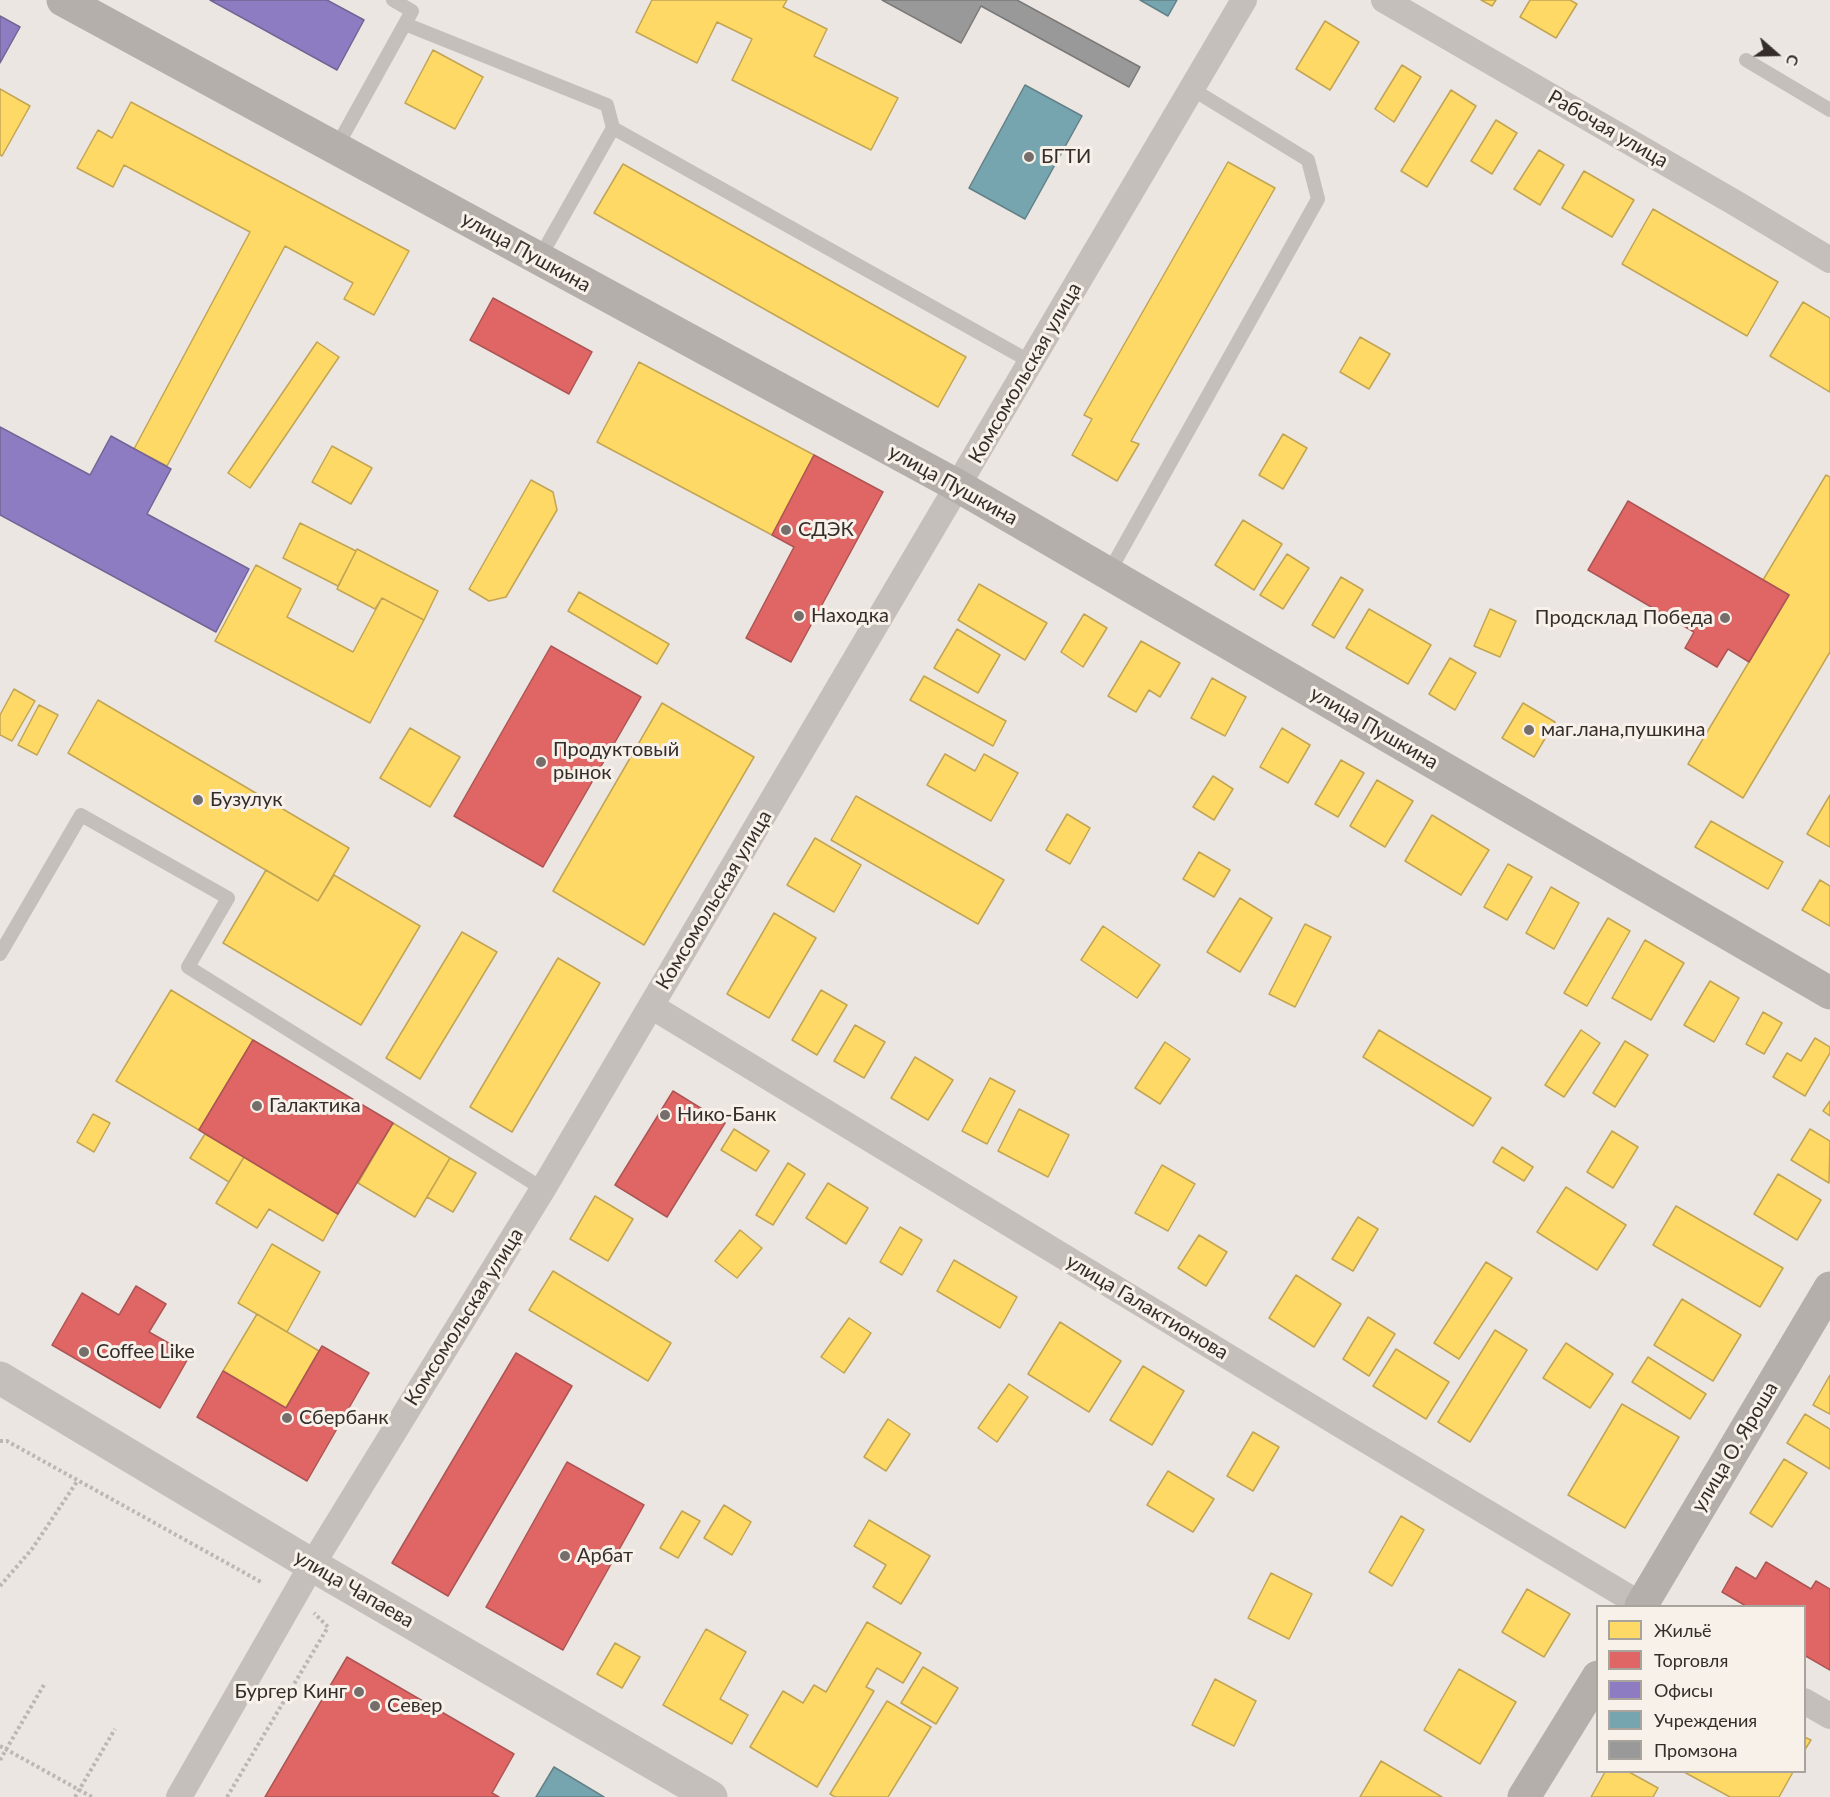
<!DOCTYPE html>
<meta charset="utf-8">
<style>
body{margin:0}
#map{position:relative;width:1830px;height:1797px;overflow:hidden;background:#ebe6e2;font-family:Lato,sans-serif}
canvas{display:block}
.legend{position:absolute;left:1596px;top:1605px;width:210px;height:168px;box-sizing:border-box;background:#f7f1ea;border:2px solid #a9a39d;margin:0;padding:8px 10px;list-style:none;font-size:18px;color:#352d2a}
.legend li{display:flex;align-items:center;gap:12px;height:30px}
.legend b{width:30px;border:2px solid #a9a39d}
.north{position:absolute;left:1746px;top:24px;width:60px;height:60px;-webkit-text-stroke:4px #f7f1ea;paint-order:stroke;rotate:110deg;font-size:16px;font-weight:700;line-height:24px;text-align:center;color:#352d2a}
.north::after{content:'';display:block;margin:auto;width:21px;height:27px;background:#352d2a;clip-path:polygon(50% 0,100% 100%,50% 72%,0 100%)}
</style>
<div id="map">
<canvas width="1830" height="1797"></canvas>
<ul class="legend">
<li><b style="height:16px;background:#ffd966"></b>Жильё</li>
<li><b style="height:16px;background:#e06666"></b>Торговля</li>
<li><b style="height:16px;background:#8e7cc3"></b>Офисы</li>
<li><b style="height:16px;background:#76a5af"></b>Учреждения</li>
<li><b style="height:16px;background:#999"></b>Промзона</li>
</ul>
<div class="north">С</div>
</div>
<script>
const context = document.querySelector('canvas').getContext('2d');
context.lineJoin = 'round';
function paint(path, color) { context.fillStyle = color; context.fill(path, 'evenodd'); }
function strokePath(path, color, width, dash) { context.strokeStyle = color; context.lineWidth = width; context.lineCap = dash ? 'butt' : 'round'; context.setLineDash(dash || []); context.stroke(path); }
function label(font, color, halo, rows, align = 'center') {
  context.font = font + ' Lato,sans-serif'; context.lineWidth = 6; context.setLineDash([]); context.textBaseline = 'middle'; context.strokeStyle = halo; context.fillStyle = color; for (const [text, x, y, turn = 0] of rows) {
    context.save(); context.translate(x, y); context.rotate((+turn || 0) * Math.PI / 180); context.textAlign = isNaN(turn) ? turn : align; if (halo) context.strokeText(text, 0, 0); context.fillText(text, 0, 0); context.restore();
  }
}
const homes = new Path2D(`
 M652,0h135l-4,7 44,22 -13,27 84,42 -27,52 -139,-70 20,-41 -35,-17 -20,41 -61,-31z
 M1481,0h15l-4,6z
 M1530,0h40l7,4 -21,34 -36,-21z
 M1325,21l34,21 -29,48 -34,-21z
 M433,50l50,27 -28,52 -50,-26z
 M1402,65l19,12 -27,45 -19,-13z
 M0,89l30,17 -28,50 -2,-1z
 M1451,90l25,16 -49,81 -26,-16z
 M131,102l278,149 -35,64 -30,-16 9,-16 -68,-37 -118,220 -33,-17 116,-217 -126,-67 -11,22 -36,-19 21,-38 14,8z
 M1496,120l21,13 -25,41 -21,-13z
 M1539,150l25,15 -24,40 -26,-16z
 M1228,162l47,26 -144,253 8,3 -22,37 -45,-26 20,-36 -8,-4z
 M623,164l343,193 -28,50 -344,-194z
 M1584,171l50,29 -22,37 -50,-29z
 M1653,209l125,73 -31,54 -125,-72z
 M1803,302l27,16v74l-60,-36z
 M1360,337l30,17 -21,35 -29,-17z
 M317,342l22,15 -89,131 -22,-15z
 M639,362l175,93 -42,80 -175,-93z
 M1283,434l24,14 -24,41 -24,-14z
 M332,446l40,22 -21,36 -39,-22z
 M1826,475l4,2v175l-87,146 -55,-34 101,-169 -26,-15z
 M531,480l22,12 4,18 -51,87 -17,4 -20,-12z
 M1243,520l39,24 -28,46 -39,-25z
 M300,523l56,28 -18,35 -55,-28z
 M357,549l81,42 -14,29 -42,-22 -7,11 -38,-20z
 M1287,554l22,14 -26,41 -23,-14z
 M256,565l45,24 -14,28 66,35 29,-54 42,22 -54,103 -155,-82z
 M1341,577l22,13 -29,48 -22,-13z
 M979,584l68,39 -22,37 -67,-40z
 M579,592l90,52 -12,20 -89,-53z
 M1369,609l62,36 -23,39 -62,-36z
 M1490,609l26,12 -16,36 -26,-11z
 M1084,614l23,14 -24,39 -22,-15z
 M957,629l43,26 -22,38 -44,-25z
 M1141,641l39,22 -20,34 -11,-7 -13,22 -28,-16z
 M1450,658l26,15 -21,37 -26,-16z
 M924,676l82,45 -13,25 -83,-46z
 M1212,678l34,19 -21,39 -34,-18z
 M14,689l21,12 -23,40 -12,-6v-20z
 M98,700l251,148 -31,53 -250,-148z
 M662,703l92,54 -110,188 -91,-54z
 M1523,703l32,19 -21,35 -32,-19z
 M39,705l19,10 -21,40 -19,-10z
 M410,728l50,29 -30,50 -50,-29z
 M1282,728l28,17 -22,38 -28,-16z
 M945,754l30,17 9,-17 34,19 -27,48 -64,-36z
 M1341,760l23,13 -26,44 -23,-13z
 M1213,776l20,13 -19,31 -21,-13z
 M1377,780l36,21 -28,46 -35,-21z
 M1830,795v52l-23,-13z
 M856,796l148,84 -26,44 -147,-84z
 M1067,814l23,14 -20,36 -24,-14z
 M1432,815l57,35 -28,45 -56,-34z
 M1711,821l72,41 -15,27 -73,-42z
 M815,838l46,27 -27,47 -47,-27z
 M1199,852l31,18 -16,27 -31,-18z
 M1508,864l24,13 -25,43 -23,-13z
 M266,870l52,31 16,-26 86,51 -59,99 -138,-82z
 M1820,880l10,6v40l-28,-16z
 M1551,887l28,16 -25,46 -28,-16z
 M1240,898l32,20 -32,54 -33,-20z
 M774,913l42,25 -47,80 -42,-24z
 M1608,918l22,13 -43,75 -23,-13z
 M1305,924l26,13 -36,70 -26,-13z
 M1103,926l57,39 -23,33 -56,-38z
 M462,932l35,20 -77,127 -34,-21z
 M1645,940l39,23 -33,57 -39,-22z
 M558,958l42,25 -88,149 -42,-25z
 M1710,981l29,17 -25,44 -30,-17z
 M171,990l82,50 -54,90 -83,-49z
 M821,990l26,15 -30,50 -25,-15z
 M1763,1012l19,11 -18,31 -18,-10z
 M855,1025l30,17 -21,36 -30,-17z
 M1379,1030l112,68 -18,28 -110,-69z
 M1581,1030l19,13 -36,54 -19,-12z
 M1815,1038l15,9v6l-25,43 -32,-19 14,-24 14,8z
 M1625,1041l23,14 -33,52 -22,-14z
 M1165,1042l25,17 -30,45 -25,-16z
 M915,1057l38,23 -25,40 -37,-22z
 M990,1078l25,13 -28,53 -25,-13z
 M1830,1101v15l-7,-5z
 M1019,1109l50,26 -21,42 -50,-26z
 M93,1114l17,9 -16,29 -17,-10z
 M393,1123l57,35 -35,59 -57,-34z
 M734,1129l35,22 -13,20 -35,-21z
 M1810,1129l20,12 -1,42 -38,-23z
 M1612,1131l26,16 -25,41 -26,-16z
 M205,1134l39,23 -15,25 -39,-24z
 M1502,1147l31,20 -9,14 -31,-19z
 M244,1157l94,57 -15,27 -54,-32 -12,19 -41,-25z
 M450,1158l26,15 -23,39 -26,-15z
 M788,1163l17,11 -32,51 -17,-10z
 M1162,1165l33,19 -27,47 -33,-18z
 M1778,1174l43,26 -24,40 -43,-26z
 M828,1183l40,25 -22,36 -40,-26z
 M1566,1187l60,38 -29,45 -60,-38z
 M595,1196l38,23 -25,42 -38,-22z
 M1676,1206l107,62 -23,39 -107,-62z
 M1358,1217l20,12 -25,42 -21,-12z
 M900,1227l22,13 -20,35 -22,-13z
 M740,1230l22,18 -25,30 -22,-17z
 M1199,1235l28,17 -21,34 -28,-18z
 M272,1244l48,28 -33,60 -49,-29z
 M954,1260l63,37 -17,31 -63,-37z
 M1486,1262l26,16 -53,81 -25,-16z
 M553,1271l118,72 -23,38 -119,-71z
 M1296,1275l45,29 -27,43 -45,-29z
 M1682,1299l59,36 -28,46 -59,-36z
 M257,1314l62,37 -33,57 -63,-37z
 M1368,1317l27,17 -26,42 -26,-17z
 M849,1318l22,15 -27,40 -23,-16z
 M1060,1322l61,39 -32,51 -61,-38z
 M1495,1330l32,20 -57,92 -32,-20z
 M1566,1343l47,31 -23,34 -47,-30z
 M1396,1349l53,33 -23,37 -53,-33z
 M1648,1357l58,37 -16,25 -58,-37z
 M1143,1366l41,25 -32,54 -42,-25z
 M1830,1375v39l-17,-9z
 M1009,1384l19,13 -31,45 -19,-14z
 M1622,1404l57,33 -54,91 -57,-33z
 M1805,1414l25,15v40l-43,-26z
 M888,1419l22,15 -24,37 -22,-14z
 M1253,1432l26,15 -26,44 -26,-15z
 M1784,1459l23,14 -35,54 -22,-14z
 M1168,1471l46,28 -21,33 -46,-27z
 M724,1505l27,17 -19,33 -28,-17z
 M682,1511l18,10 -22,37 -18,-10z
 M1401,1516l23,14 -32,56 -23,-14z
 M869,1520l61,36 -29,48 -28,-17 13,-22 -32,-19z
 M1271,1573l41,21 -23,45 -41,-21z
 M1527,1589l43,25 -26,43 -42,-25z
 M867,1622l54,31 -18,30 -26,-15 -11,19 8,4 -57,96 -67,-40 33,-56 20,12 11,-18 12,7z
 M706,1629l40,23 -26,47 28,16 -16,29 -69,-39z
 M615,1643l25,14 -18,31 -25,-14z
 M923,1667l35,21 -22,36 -35,-21z
 M1459,1669l57,33 -36,62 -56,-34z
 M1215,1679l41,22 -22,45 -42,-21z
 M887,1701l44,26 -43,70h-53l-5,-3z
 M1804,1737l7,3 -7,11z
 M1381,1761l61,36h-82z
 M1605,1772h24l29,16 -5,9h-62z
 M1684,1772h109l-14,25h-49z`);
paint(homes, '#ffd966');
strokePath(homes, '#c2a554', 1.5);
const shops = new Path2D(`
 M493,298l99,54 -23,42 -99,-54z
 M814,455l69,37 -92,170 -45,-24 48,-91 -22,-12z
 M1628,501l161,94 -40,67 -21,-13 -11,18 -32,-19 9,-16 -106,-62z
 M551,646l90,51 -98,170 -89,-51z
 M253,1040l140,83 -55,91 -139,-84z
 M673,1091l52,32 -58,94 -52,-32z
 M136,1286l30,18 -17,28 41,23 -30,53 -108,-63 30,-52 37,22z
 M322,1346l47,27 -62,108 -110,-64 26,-46 63,37z
 M516,1353l56,33 -124,210 -56,-33z
 M567,1462l77,43 -81,145 -77,-43z
 M1766,1562l45,27 5,-8 14,8v81l-26,-15v-49h-58l-24,-14 14,-25 20,12z
 M347,1657l167,97 -22,39 7,4h-234z`);
paint(shops, '#e06666');
strokePath(shops, '#ad5554', 1.5);
const offices = new Path2D(`
 M210,0h117l37,20 -27,50z
 M0,16l20,11 -20,36z
 M0,427l90,48 21,-39 60,33 -24,45 102,55 -33,63 -216,-117z`);
paint(offices, '#8e7cc3');
strokePath(offices, '#736495', 1.5);
const public = new Path2D(`
 M1140,0h37l-9,16z
 M1025,85l57,31 -57,103 -56,-31z
 M554,1767l50,30h-68z`);
paint(public, '#76a5af');
strokePath(public, '#628187', 1.5);
const industry = new Path2D(`
 M882,0h135l123,67 -11,20 -148,-81 -20,37z`);
paint(industry, '#999');
strokePath(industry, '#7b7978', 1.5);
strokePath(new Path2D(`
 M0,1441h7l254,141
 M0,1586l32,-37 46,-69
 M0,1746l92,51
 M0,1760l45,-77
 M75,1797l40,-68
 M227,1797l101,-170 -14,-14`), '#bdb7b4', 4, [3, 3]);
strokePath(new Path2D(`
 M405,24l202,81 6,23
 M1746,60l84,50
 M336,148l76,-137 -19,-11
 M539,259l74,-131 418,234
 M1108,574l210,-375 -10,-39 -116,-71
 M0,954l81,-139 147,83 -40,69 355,222`), '#c5bfbb', 14);
strokePath(new Path2D(`
 M1384,0l353,204 93,56
 M651,1006l688,418 304,182
 M1804,1701l26,15
 M179,1797l133,-232 231,-376 701,-1189`), '#c5bfbb', 26);
strokePath(new Path2D(`
 M0,1378l312,187 399,232`), '#c5bfbb', 33);
strokePath(new Path2D(`
 M63,0l895,486 872,507
 M1641,1606l189,-318
 M1524,1797l74,-120`), '#b5afac', 33);
for (const [x, y, r, color] of [
 [1029,157,6,"#756e6a"],
 [786,530,6,"#756e6a"],
 [799,616,6,"#756e6a"],
 [1725,618,6,"#756e6a"],
 [1529,730,6,"#756e6a"],
 [541,762,6,"#756e6a"],
 [198,800,6,"#756e6a"],
 [257,1106,6,"#756e6a"],
 [665,1115,6,"#756e6a"],
 [84,1352,6,"#756e6a"],
 [287,1418,6,"#756e6a"],
 [565,1556,6,"#756e6a"],
 [359,1692,6,"#756e6a"],
 [375,1706,6,"#756e6a"]
]) { const dot = new Path2D(); dot.arc(x, y, r, 0, 2 * Math.PI); context.fillStyle = color; context.fill(dot); strokePath(dot, '#f7f1ea', 2); }
label('20px', '#352d2a', '#f7f1ea', [
 ["Рабочая улица",1608,129,30],
 ["улица Пушкина",526,252,29],
 ["Комсомольская улица",1025,373,-60],
 ["улица Пушкина",953,485,29],
 ["улица Пушкина",1374,728,30],
 ["Комсомольская улица",714,900,-59],
 ["улица Галактионова",1147,1307,31],
 ["Комсомольская улица",464,1317,-58],
 ["улица О. Яроша",1735,1447,-59],
 ["улица Чапаева",354,1589,30]
]);
label('20px', '#352d2a', '#f7f1ea', [
 ["БГТИ",1041,157],
 ["СДЭК",798,530],
 ["Находка",811,616],
 ["Продсклад Победа",1713,618,"right"],
 ["маг.лана,пушкина",1541,730],
 ["Продуктовый",553,750],
 ["рынок",553,773],
 ["Бузулук",210,800],
 ["Галактика",269,1106],
 ["Нико-Банк",677,1115],
 ["Coffee Like",96,1352],
 ["Сбербанк",299,1418],
 ["Арбат",577,1556],
 ["Бургер Кинг",347,1692,"right"],
 ["Север",387,1706]
], 'left');
</script>
